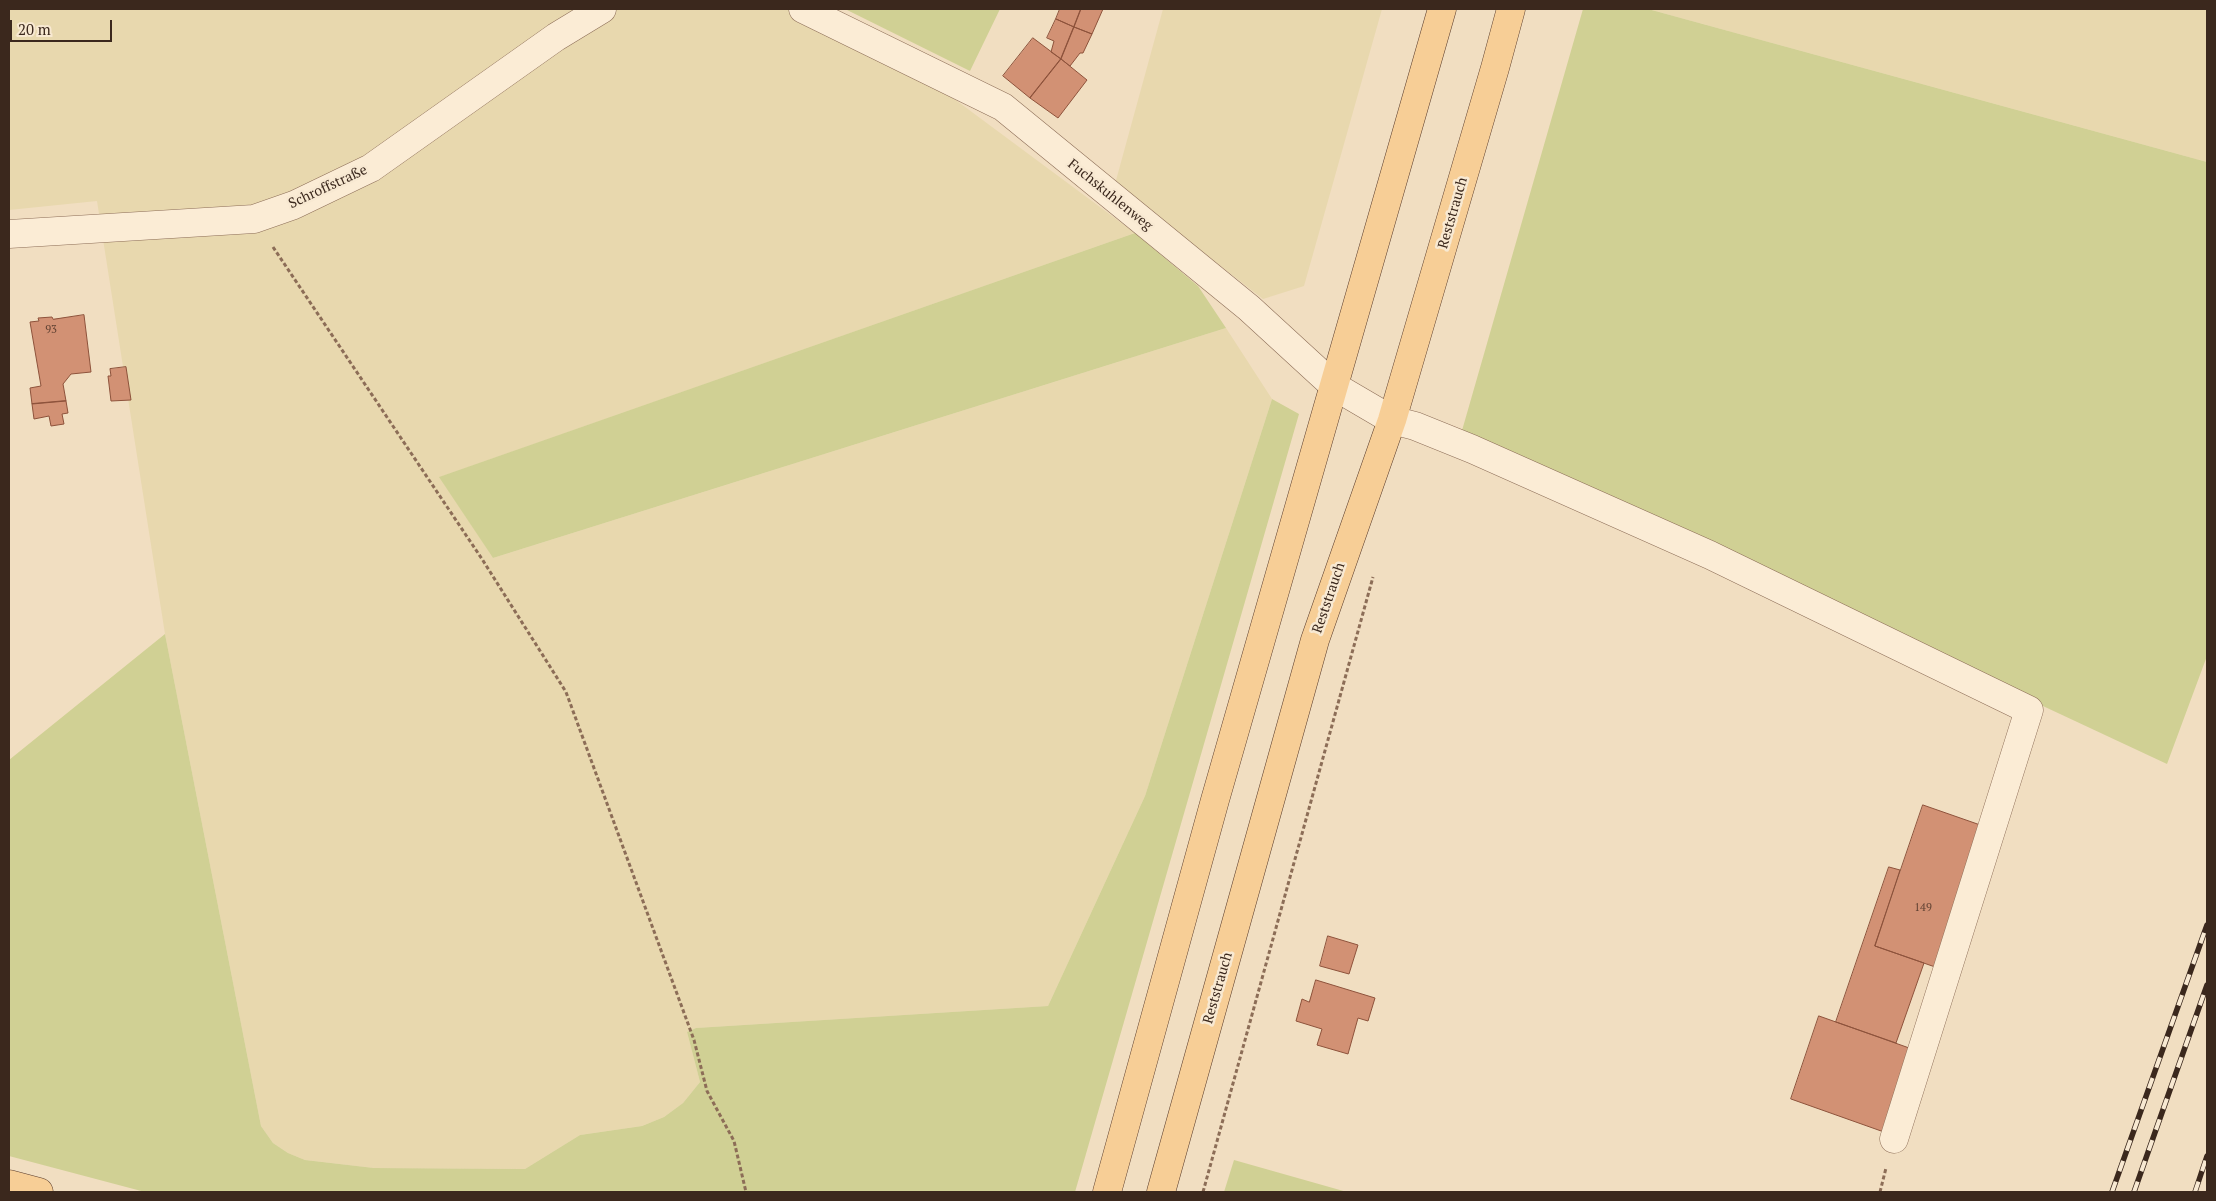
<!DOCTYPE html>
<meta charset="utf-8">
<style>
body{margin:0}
#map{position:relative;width:2216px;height:1201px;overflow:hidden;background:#f1dec1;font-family:"PT Serif",serif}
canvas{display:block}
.frame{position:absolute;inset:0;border:10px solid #3b281d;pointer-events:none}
.scale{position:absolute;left:10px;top:20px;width:102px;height:22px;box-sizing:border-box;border:2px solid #3b281d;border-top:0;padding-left:6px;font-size:15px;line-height:18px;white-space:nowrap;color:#3b281d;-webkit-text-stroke:4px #f8e9d2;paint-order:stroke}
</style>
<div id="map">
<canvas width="2216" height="1201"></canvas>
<div class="frame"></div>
<div class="scale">20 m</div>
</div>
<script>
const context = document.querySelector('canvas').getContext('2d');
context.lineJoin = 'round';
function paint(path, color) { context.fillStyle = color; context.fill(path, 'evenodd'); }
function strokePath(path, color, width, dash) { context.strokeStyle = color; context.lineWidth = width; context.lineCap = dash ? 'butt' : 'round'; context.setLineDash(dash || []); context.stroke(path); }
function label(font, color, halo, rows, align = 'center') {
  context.font = font + ' "PT Serif",serif'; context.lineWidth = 5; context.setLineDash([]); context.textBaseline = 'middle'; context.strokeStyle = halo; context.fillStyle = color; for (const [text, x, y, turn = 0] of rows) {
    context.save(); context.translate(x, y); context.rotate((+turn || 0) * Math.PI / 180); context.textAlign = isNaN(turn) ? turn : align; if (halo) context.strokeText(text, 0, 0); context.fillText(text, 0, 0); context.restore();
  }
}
paint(new Path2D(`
 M9,9h789l-4,7 159,82 182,135 -695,244 53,81 733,-230 46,71 -127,397 -97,210 -352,22 -9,4 13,50 -17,21 -19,14 -22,9 -62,9 -55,34 -151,-1 -69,-8 -17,-7 -15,-10 -12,-17 -96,-492 -68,-433 -88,9z
 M1163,9h219l-78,277 -41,13 -148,-115z
 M1648,9h559v153z`), '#e8d8ae');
paint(new Path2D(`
 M845,9h155l-30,62z
 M1583,9h65l559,153v494l-40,108 -706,-330z
 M1135,233l63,53 28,42 -733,230 -54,-81z
 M1272,399l27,15 -224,778h-930l-136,-36v-396l156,-126 96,492 12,17 15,10 17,7 69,8 151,1 55,-34 62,-9 22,-9 19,-14 17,-21 -13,-50 9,-4 352,-22 97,-210z
 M1234,1160l113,32h-123z`), '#d0d094');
const building = new Path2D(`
 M1060,9h21l-7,18 -18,-8z
 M1081,9h22l-11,25 -18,-7z
 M1056,19l18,8 -13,32 -10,-7 3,-11 -7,-3z
 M1074,27l18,7 -9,19h-3l-10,13 -9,-7z
 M1033,38l28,21 -31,39 -27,-22z
 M1061,59l26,21 -29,38 -28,-20z
 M84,315l7,57 -20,2 -8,10 3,17 -34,3 -2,-16 11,-2 -11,-64 9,-1 -1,-3 14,-1 1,2z
 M126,367l5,33 -20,1 -3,-25h3l-1,-7z
 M66,401l2,12 -6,1 2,10 -13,2 -2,-10 -15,3 -2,-15z
 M1923,805l63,22 -48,141 -63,-22z
 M1889,867l11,3 -25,76 49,17 -28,80 -60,-21z
 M1328,936l30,9 -9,29 -29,-8z
 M1316,980l59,18 -7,23 -10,-3 -10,36 -31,-9 5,-16 -26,-8 6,-22 7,3z
 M1819,1016l93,33 -28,83 -93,-33z`);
paint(building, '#d29174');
strokePath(building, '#8d523b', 1);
const minor = new Path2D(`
 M803,9l200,98 246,201 85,78 58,34 23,6 57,23 238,106 319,155 -135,429
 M9,234l245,-15 40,-14 77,-37 185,-131 46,-28`);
const major = new Path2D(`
 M9,1184l30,8
 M1107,1192l108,-392 227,-791
 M1161,1192l154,-552 77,-220 103,-352 16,-59`);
strokePath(minor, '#8c6d57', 29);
strokePath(major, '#5a3c2c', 29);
strokePath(new Path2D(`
 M273,247l209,312 84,133 128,348 13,51 27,50 12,51
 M1203,1192l170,-615
 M1880,1192l6,-24`), '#8c6d57', 3, [4, 2.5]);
strokePath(minor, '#fbecd5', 28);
strokePath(major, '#f7ce96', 28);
const rail = new Path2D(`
 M2112,1192l95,-267
 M2134,1192l73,-207
 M2195,1192l12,-36`);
strokePath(rail, '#3b281d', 5.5);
strokePath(rail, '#f8e9d2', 4, [11]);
label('11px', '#614233', null, [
 ["93",51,330],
 ["149",1923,908]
]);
label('14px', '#3b281d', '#f8e9d2', [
 ["Schroffstraße",328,187,-25],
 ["Fuchskuhlenweg",1110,195,39],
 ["Reststrauch",1453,213,-74],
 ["Reststrauch",1329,598,-71],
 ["Reststrauch",1218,988,-74]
]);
</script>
